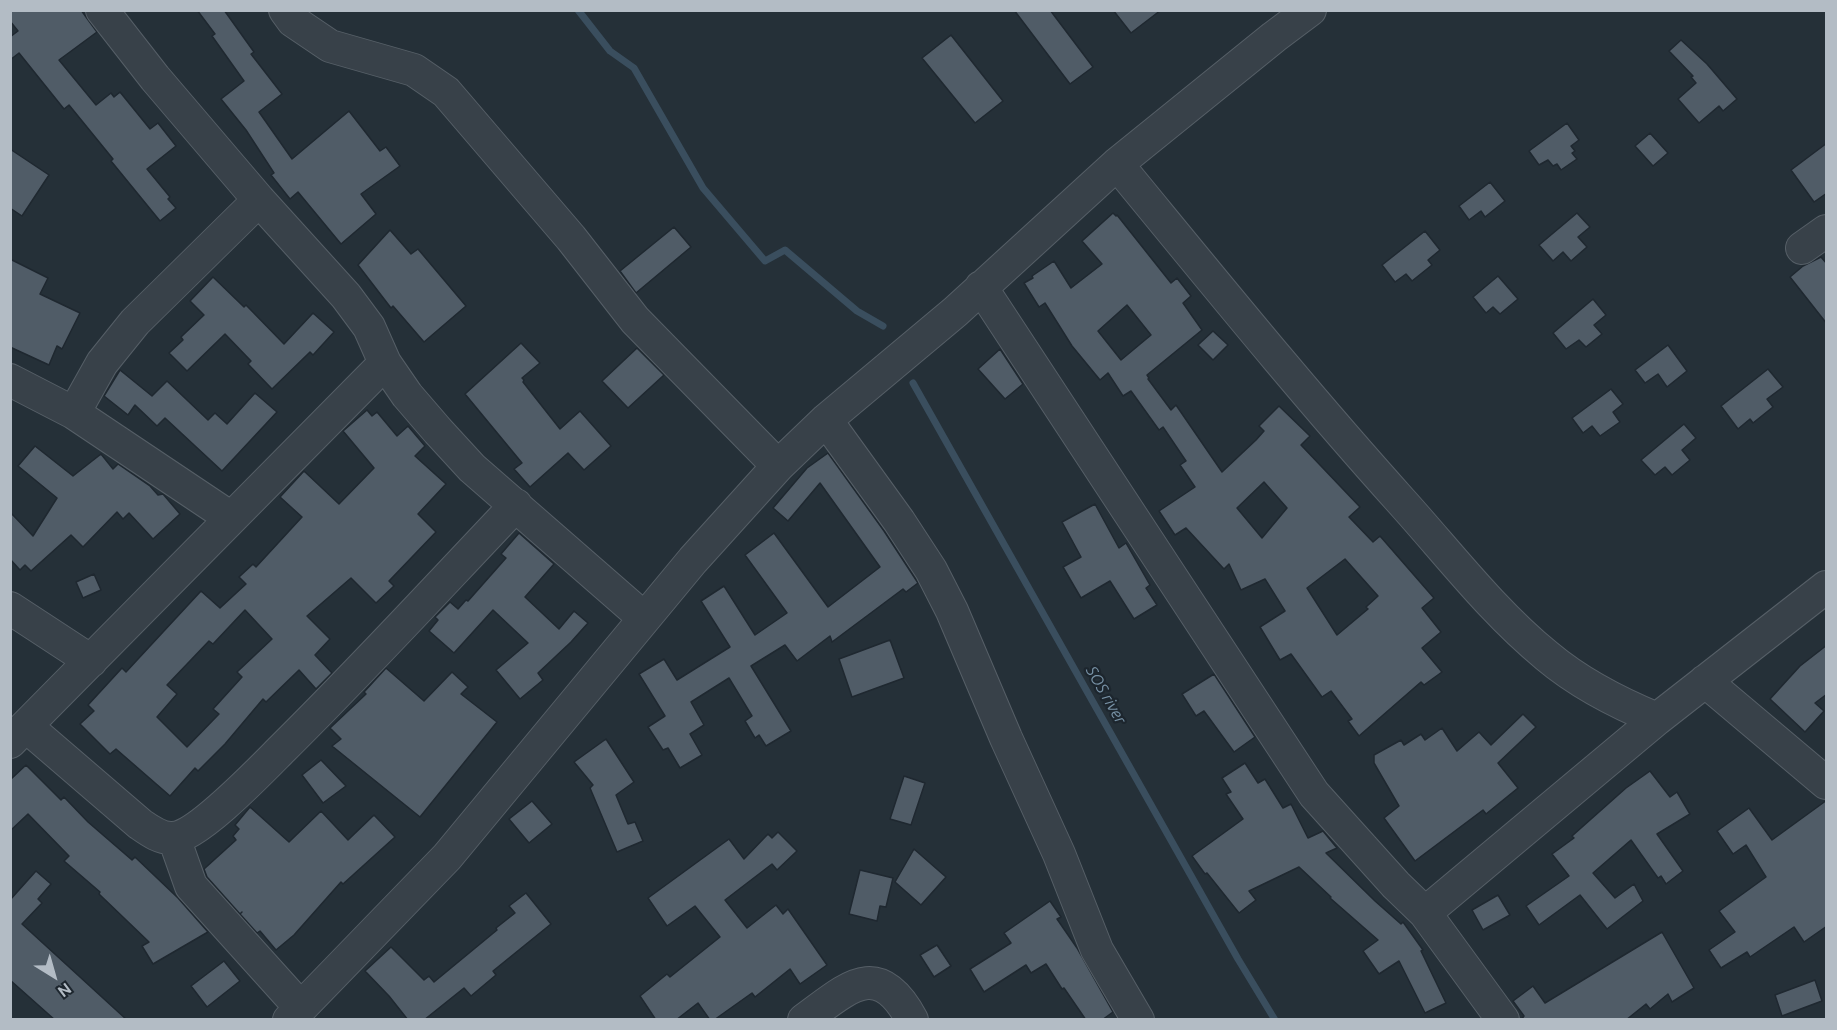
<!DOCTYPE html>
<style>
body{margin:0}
#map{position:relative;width:1837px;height:1030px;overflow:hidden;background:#253038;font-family:Ubuntu,sans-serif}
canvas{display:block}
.frame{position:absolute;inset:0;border:12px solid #b3bcc5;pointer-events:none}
.north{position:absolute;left:24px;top:946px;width:60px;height:60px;-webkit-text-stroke:4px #1d262e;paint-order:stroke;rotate:143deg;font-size:16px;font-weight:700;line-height:24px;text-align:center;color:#b3bcc5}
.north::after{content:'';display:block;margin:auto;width:21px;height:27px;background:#b3bcc5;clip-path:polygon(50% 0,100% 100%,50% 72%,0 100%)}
</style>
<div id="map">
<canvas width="1837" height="1030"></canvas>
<div class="frame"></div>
<div class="north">N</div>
</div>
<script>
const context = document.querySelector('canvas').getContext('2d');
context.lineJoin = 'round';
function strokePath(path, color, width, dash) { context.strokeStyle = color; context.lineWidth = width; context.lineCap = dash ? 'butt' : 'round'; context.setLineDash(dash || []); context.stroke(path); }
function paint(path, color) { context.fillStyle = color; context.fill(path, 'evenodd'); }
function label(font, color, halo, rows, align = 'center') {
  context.font = font + ' Ubuntu,sans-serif'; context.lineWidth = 4.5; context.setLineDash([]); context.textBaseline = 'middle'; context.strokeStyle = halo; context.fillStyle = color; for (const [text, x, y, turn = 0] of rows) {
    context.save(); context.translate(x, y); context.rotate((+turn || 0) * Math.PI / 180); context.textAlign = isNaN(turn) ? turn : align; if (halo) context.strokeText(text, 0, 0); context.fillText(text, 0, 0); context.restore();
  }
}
strokePath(new Path2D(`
 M578,10l32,41 24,17 69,120 62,73 20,-11 72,61 26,15
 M913,383l325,576 37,61`), '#3a4e5e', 7);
const building = new Path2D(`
 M10,10h71l5,7 11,15 -38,28 37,45 15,-12 3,4 6,-5 30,37 8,-6 18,23 -29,23 23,28 -2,2 8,9 -16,13 -49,-60 2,-2 -44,-54 -5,4 -45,-56 -9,7v-23l8,-6 -8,-10z
 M197,10h27l30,42 -3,2 31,40 -23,18 33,47 57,-48 31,40 6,-4 14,19 -39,28 15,20 -35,30 -43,-52 -8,7 -19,-24 3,-2 -28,-43 -25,-31 23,-18 -32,-45 3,-2z
 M1014,10h36l43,57 -23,17z
 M1113,10h48l-30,23z
 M951,35l52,66 -28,22 -53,-65z
 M1681,40l26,24 30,35 -14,12 -4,-5 -20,17 -21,-24 18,-16 -5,-6 2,-1 -24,-25z
 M1567,123l12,17 -8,6 4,5 -3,2 5,6 -16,11 -4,-6 -4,2 -5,-6 -9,5 -10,-14z
 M1650,133l18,20 -15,13 -18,-20z
 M1827,143v50l-13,9 -23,-32z
 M10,149l39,26 -27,41 -12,-8z
 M1490,182l15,19 -20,16 -4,-6 -12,9 -10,-14z
 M1113,213l3,3 1,-1 54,68 6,-5 14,18 -8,7 19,27 -55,45 2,3 -1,1 23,31 5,-5 46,67 34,-32 8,-9 -5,-5 20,-20 31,30 -9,9 59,62 -11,10 24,25 7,-6 54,62 -12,10 19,24 -19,16 20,24 -18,13 -3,-3 -62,54 -11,-15 4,-2 -21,-28 -9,6 -31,-43 -11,6 -20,-33 25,-16 -20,-32 -24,11 -12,-26 -5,5 -38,-41 -11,7 -16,-24 36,-24 -15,-22 6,-4 -23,-34 -4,3 -28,-39 -8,5 -15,-23 -8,7 -28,-34 -27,-43 -6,4 -15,-24 9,-5 -1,-2 22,-15 17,27 31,-24 -20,-23zM1127,305l24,30 -30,25 -23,-29zM1264,482l23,26 -25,30 -25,-30zM1345,559l33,37 -12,11 2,2 -31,26 -30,-47z
 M1577,213l13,14 -12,10 9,10 -16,14 -8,-9 -10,9 -14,-16z
 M674,227l17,20 -55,46 -16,-22z
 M390,230l21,24 7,-5 48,57 -42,36 -31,-36 -2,2 -33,-43z
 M1425,231l15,19 -12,10 4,5 -20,16 -6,-7 -11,8 -13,-17z
 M1821,257l6,7v60l-37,-47 13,-11z
 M10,259l38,19 -8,16 40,19 -18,36 -5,-3 -8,19 -39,-18z
 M1498,276l20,23 -18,15 -7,-7 -7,6 -13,-16z
 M213,277l31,30 2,-2 38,39 29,-31 21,19 -21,23 -3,-3 -38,37 -24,-25 3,-3 -26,-27 -38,37 -18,-18 14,-13 -2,-3 23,-22 -14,-14z
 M1593,299l13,16 -12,10 8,9 -16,13 -7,-7 -13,9 -13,-16z
 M1213,331l15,14 -15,15 -15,-15z
 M521,343l19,20 -18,15 2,2 -1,2 37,47 20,-18 31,35 -27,24 -16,-17 -38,34 -16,-18 8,-6 -57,-69z
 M1668,345l19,26 -20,16 -9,-13 -13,9 -10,-13z
 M637,348l27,27 -36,33 -26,-27z
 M1000,349l23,35 -18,15 -27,-30z
 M1768,369l15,18 -16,12 6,8 -20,16 -3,-4 -12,10 -17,-23z
 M120,370l32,26 15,-15 41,39 7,-7 12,11 28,-31 22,19 -55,59 -57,-53 -8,8 -22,-21 -7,10 -24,-19z
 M1611,389l12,15 -10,8 7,10 -20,14 -8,-10 -9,7 -11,-15z
 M367,410l5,6 5,-4 20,24 11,-10 17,20 -10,10 31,28 -28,30 18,18 -47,49 5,5 -18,17 -25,-25 -44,38 23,23 -15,16 17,18 -16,16 -17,-19 -33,32 -3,-3 -38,45 -27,27 -3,-3 -25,28 -54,-47 -6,5 -30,-30 14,-13 -6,-6 34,-37 4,4 75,-81 19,17 26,-24 -7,-7 14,-13 3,3 46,-50 -22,-20 24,-26 35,33 35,-36 -31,-37zM245,610l27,29 -35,33 5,5 -29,32 6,5 -32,33 -30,-30 20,-23 -10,-9 42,-44 4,3z
 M1684,424l12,14 -14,12 8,10 -18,15 -7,-8 -10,8 -14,-15z
 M35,446l38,30 28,-22 12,15 5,-5 32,22 8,9 5,-1 17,20 -27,25 -24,-26 -6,6 -6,-7 -34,35 -12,-12 -40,36 -6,-6 -5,5 -10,-11v-47l23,24 24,-38 -39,-32z
 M828,453l56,78 34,52 -12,9 -3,-3 -71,53 -2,-6 -33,25 -12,-16 -34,21 40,65 -25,15 -7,-11 -4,3 -10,-17 7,-5 -23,-38 -38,24 13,23 -14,9 12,21 -22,13 -12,-20 -5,2 -15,-23 17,-11 -26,-42 25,-15 13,21 53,-33 -29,-46 23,-15 31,49 32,-22 -42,-58 29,-22 54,74 52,-40 -60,-84 -32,38 -15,-13 34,-40z
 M1095,504l24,44 7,-5 24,42 -4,3 11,17 -23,14 -24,-38 -29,17 -18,-31 18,-10 -19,-35z
 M519,533l35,31 -29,33 34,32 15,-18 14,12 -17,19 -33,31 5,7 -23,19 -24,-29 32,-27 -35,-33 -39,43 -25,-22 9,-11 -3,-3 15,-15 8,7 8,-9 2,1 38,-43 -5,-4z
 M94,574l7,16 -18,8 -7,-16z
 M890,640l14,38 -52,19 -13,-38z
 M1827,645v49l-12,9 9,8 -19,21 -35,-33 30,-33z
 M386,668l38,33 28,-29 16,15 -7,7 36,28 -77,95 -88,-71 9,-7 -11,-11 36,-34 -2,-2z
 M1214,674l41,63 -21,15 -30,-41 -8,5 -14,-22z
 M1523,714l13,13 -38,36 20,25 -32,26 -3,-4 -68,51 -31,-43 15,-12 -25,-43v-8l27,-15 3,5 17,-11 4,6 17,-12 15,23 22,-19 12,13z
 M606,739l28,43 -18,13 12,29 7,-2 8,19 -26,11 -27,-64 3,-3 -19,-23z
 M321,760l25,26 -23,17 -21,-28z
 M1245,763l13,20 7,-4 18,29 8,-4 17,34 15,-7 14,17 -11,5 49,48 26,23 2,-2 20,28 -2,1 25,52 -21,10 -26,-52 -20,13 -16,-23 15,-11 -48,-42 1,-1 -32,-30 -50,24 7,9 -17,13 -32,-40 -2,1 -13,-18 51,-37 -17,-25 5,-2 -9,-14z
 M26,765l35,35 3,-3 24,25 44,38 3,-3 43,41 30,34 -55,32 -11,-18 7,-4 -50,-48 1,-2 -36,-31 5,-5 -41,-42 -18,17v-51z
 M1650,771l20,26 7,-5 13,22 -33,20 26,37 -17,13 -5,-8 -3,2 -27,-38 -38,33 22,25 19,-14 9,17 -36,28 -27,-34 -41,30 -13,-19 43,-30 -17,-22 22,-16 -2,-2 54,-48z
 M904,776l21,7 -14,42 -21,-6z
 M1827,800v126l-23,16 -10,-15 -44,30 -3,-5 -26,16 -12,-18 26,-18 -16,-21 47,-34 -20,-32 -13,9 -16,-23 32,-23 23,32z
 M532,801l20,23 -23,19 -20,-24z
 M250,807l39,35 32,-31 27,29 26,-25 21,22 -52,47 -2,-2 -47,53 -18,15 -16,-19 -3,2 -17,-19 2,-2 -2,2 -33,-37 -3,-8 32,-29 -3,-4 6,-7 -4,-4z
 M778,832l19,19 -20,19 -5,-6 -47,36 22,28 29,-23 7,9 5,-5 39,56 -27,19 -10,-15 -35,28 -3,-4 -38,27h-4l-12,-17 -22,17h-20l-16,-24 27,-22 3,3 50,-40 -25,-31 -28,20 -19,-28 81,-59 15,20 24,-25 4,4z
 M914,849l32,28 -25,28 -26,-23z
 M860,870l33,8 -7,29 -6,-1 -3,15 -28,-7z
 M36,871l15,13 -13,15 4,4 -20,21 105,96h-72l-45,-40v-80z
 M526,893l25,31 -58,47 3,4 -25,21 -7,-8 -40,32h-16l-19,-24 -24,-25 26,-24 33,33 5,-4 5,6 63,-52 -1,-2 19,-15 -6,-7z
 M1498,895l12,20 -27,15 -11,-20z
 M1050,901l11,16 -4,2 20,29 36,64 -11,8h-16l-22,-32 -2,1 -16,-25 -15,9 -5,-8 -42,27 -14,-23 41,-26 -7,-10z
 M1662,932l32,56 -22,14 -4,-8 -18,15 -4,-5 -20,16h-105l3,-4 -11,-15 20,-15 12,17z
 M937,945l14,21 -17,11 -14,-22z
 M224,961l16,20 -33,26 -16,-21z
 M1815,980l7,21 -40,15 -7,-21z`);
paint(building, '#505c67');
strokePath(building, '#1f2830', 1.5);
const minor = new Path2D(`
 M102,10l53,68 104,122 87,96 23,31 16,36 22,32 31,36 34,37 172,150
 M285,10l8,11 37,25 84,24 32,22 125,146 64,82 143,146
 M1117,164c93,113 185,227 284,337 47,52 91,110 146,155 32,27 71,47 110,63
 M1802,248l24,-17
 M981,287l333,507 82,91 29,28 78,107
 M10,380l64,33 157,105
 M74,413l28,-50 33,-41 124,-122
 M826,420l73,101 32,49 21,41 54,127 53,116 38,96 41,70
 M10,608l81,53
 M1705,681l121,102
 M26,726l114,98c10,7 21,15 33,14 25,-2 89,-69 109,-89 80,-79 156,-162 234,-244
 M10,742l375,-379
 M174,838l17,48 109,121
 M1425,913l232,-194 169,-132
 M289,1020l158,-163 246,-297 85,-94 48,-46 129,-108 162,-148 157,-127 36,-27
 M804,1020c44,-32 74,-64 108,0`);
strokePath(minor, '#565f67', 34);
strokePath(minor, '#384149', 32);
label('italic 16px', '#7791a5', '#1d262e', [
 ["SOS river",1106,695,60]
]);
</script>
